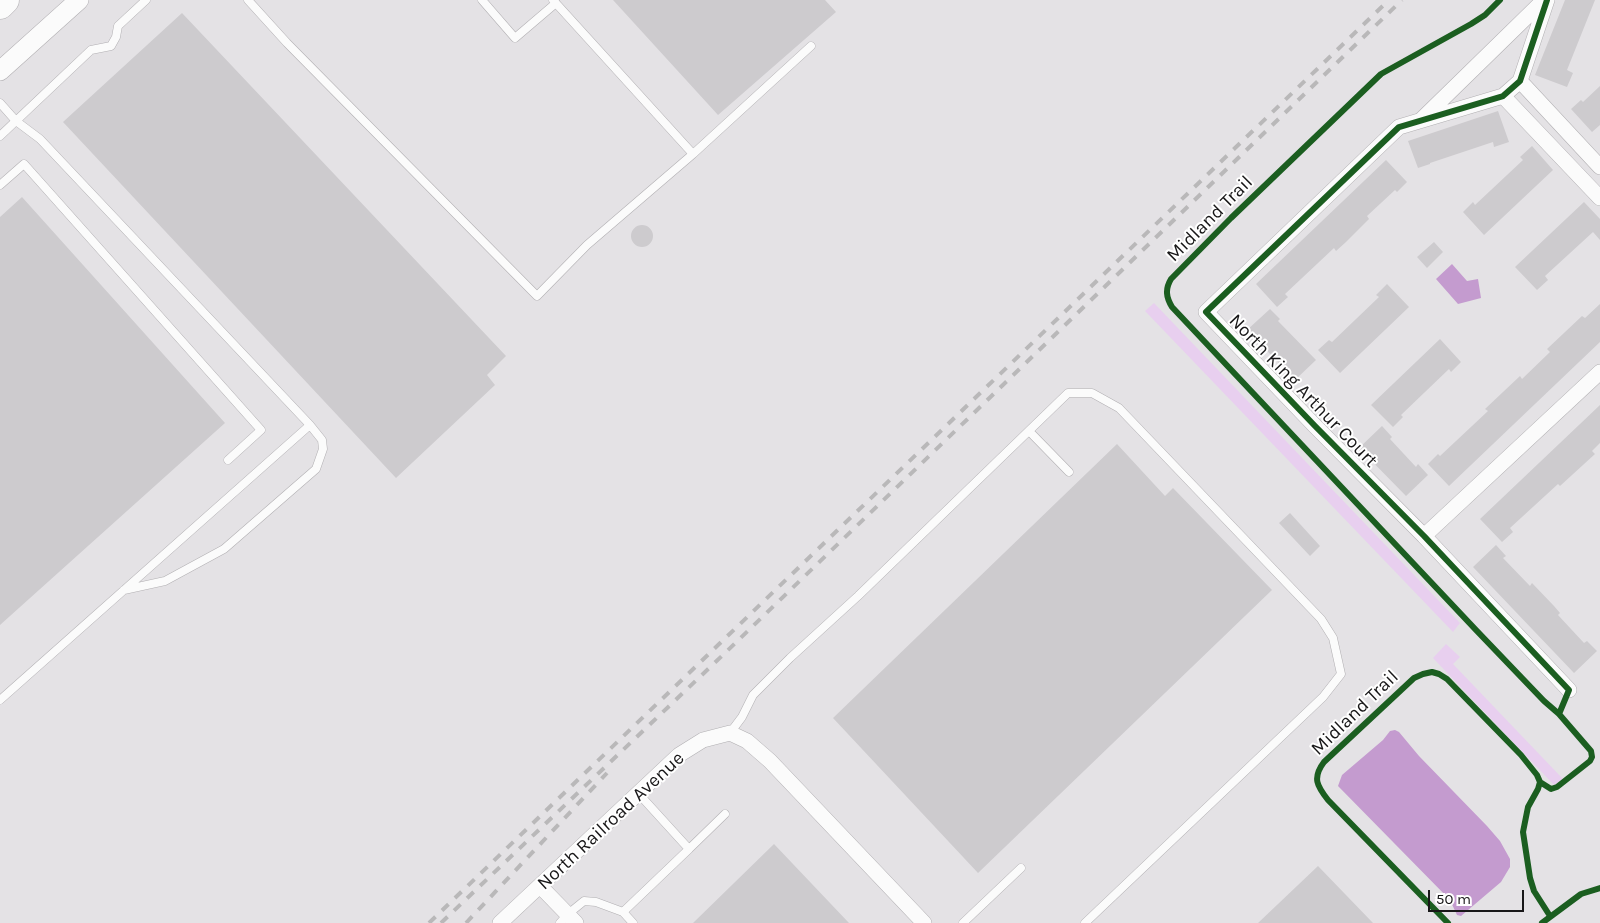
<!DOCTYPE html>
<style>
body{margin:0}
#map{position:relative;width:1600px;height:923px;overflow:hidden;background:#e4e2e5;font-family:Karla,sans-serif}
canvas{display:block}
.scale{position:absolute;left:1428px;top:890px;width:96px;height:22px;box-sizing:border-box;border:2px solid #181718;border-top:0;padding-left:6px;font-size:15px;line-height:18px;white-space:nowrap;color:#181718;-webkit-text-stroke:4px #fff;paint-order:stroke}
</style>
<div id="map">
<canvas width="1600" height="923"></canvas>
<div class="scale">50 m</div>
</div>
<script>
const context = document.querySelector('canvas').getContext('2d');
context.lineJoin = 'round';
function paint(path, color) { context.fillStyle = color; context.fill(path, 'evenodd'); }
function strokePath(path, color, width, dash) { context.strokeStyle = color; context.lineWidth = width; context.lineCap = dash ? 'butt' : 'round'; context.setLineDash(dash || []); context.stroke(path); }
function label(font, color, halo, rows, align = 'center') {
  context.font = font + ' Karla,sans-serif'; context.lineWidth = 4; context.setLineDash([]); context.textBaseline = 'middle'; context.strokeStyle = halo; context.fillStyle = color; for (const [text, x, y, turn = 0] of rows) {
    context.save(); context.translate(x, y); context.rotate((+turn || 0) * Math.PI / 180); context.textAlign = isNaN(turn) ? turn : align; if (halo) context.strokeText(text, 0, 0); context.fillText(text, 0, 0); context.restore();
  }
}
paint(new Path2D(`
 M1154,303l306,320 -7,9 -308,-321z
 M1446,644l14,13 -7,7 110,115 -9,6 -121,-127z`), '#e8cfef');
paint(new Path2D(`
 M1452,264l15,17 11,-2 3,19 -23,6 -22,-25z
 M1395,730l4,2 20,24 68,70 13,15 10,18v8l-9,15 -40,34 -4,-1 -7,-15 -112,-114 4,-11 41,-35 7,-9z`), '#c49bcf');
paint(new Path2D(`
 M613,0h212l11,12 -118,103z
 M1565,0h30l-28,70 6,3 -6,14 -32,-12z
 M182,13l324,343 -19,19 8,10 -99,93 -333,-356z
 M1600,86v39l-8,7 -21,-23 10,-9 2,2z
 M1498,111l11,31 -15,5 -1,-5 -63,21v1l-12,4 -10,-27z
 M1532,146l21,24 -69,65 -21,-23 10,-10 2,3 48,-45 -3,-3z
 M1386,160l21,22 -10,10 -2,-2 -28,26 2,3 -23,23 -10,9 -2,-3 -49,46 3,3 -11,10 -21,-23z
 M22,197l203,226 -225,202v-408z
 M1584,202l16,17v21l-7,-8 -48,44 3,4 -11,10 -22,-23z
 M631 236a11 11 0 1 1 22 0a11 11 0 1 1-22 0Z
 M1434,242l9,10 -16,16 -10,-11z
 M1387,284l22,23 -69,66 -22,-23 11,-10 3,2 47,-45 -3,-2z
 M1600,304v38l-151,144 -21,-22 10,-10 2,2 48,-45 -3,-2 18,-17 17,-16 2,3 28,-27 -3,-3 35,-33 3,2z
 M1270,309l10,10 -2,2 38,39 -21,20 -48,-50z
 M1440,339l21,23 -10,10 -2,-3 -48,46 2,2 -10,10 -22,-22z
 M1600,405v38l-8,8 3,3 -35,32 -2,-2 -48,44 3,4 -11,10 -22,-23z
 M1382,426l10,11 -2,2 26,28 2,-3 10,11 -22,21 -47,-48z
 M1117,444l48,52 8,-8 99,102 -294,283 -145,-155z
 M1290,513l30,33 -10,10 -31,-33z
 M1496,545l10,11 -3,2 27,28 2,-3 22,23 6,7 -2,2 26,28 3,-2 10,10 -23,22 -101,-106z
 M774,844l75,79h-156z
 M1318,866l55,57h-115z`), '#cdcbce');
const service = new Path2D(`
 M248,0l39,43 250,253 50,-51 106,-91 -140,-154
 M482,0l33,38 41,-35
 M0,103l16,18 24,18 270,286 -310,275
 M0,136l91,-86 20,-4 5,-9 2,-11 28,-26
 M693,154l118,-108
 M0,185l24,-21 237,266 -33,30
 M1029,431l40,41
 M124,590l41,-9 59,-32 92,-80 7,-20 -1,-9 -12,-15
 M730,733l12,-16 11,-22 37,-37 68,-62 210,-203h24l27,15 202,211 12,19 8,36 -18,23 -238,226
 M689,849l36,-35
 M560,923l8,-9 16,-13 12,1 27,10
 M633,923l-10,-11 66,-63 -51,-56
 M963,923l58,-55`);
const minor = new Path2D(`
 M1547,0l-27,81 -17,15 -104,31 -193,185 109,114 109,110 145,154
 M1520,81l80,86
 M1503,96l97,102
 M1422,119l122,-119
 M1424,536l176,-164
 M540,886l36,37
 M500,923l179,-168 24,-15 27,-7 17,8 23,20 154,162`);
const tertiary = new Path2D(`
 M0,71l79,-71`);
const motorway = new Path2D(`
 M0,5l5,-5`);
strokePath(service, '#b1afb2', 9);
strokePath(minor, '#b1afb2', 16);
strokePath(tertiary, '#b1afb2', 20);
strokePath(motorway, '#b1afb2', 29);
strokePath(new Path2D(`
 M1500,0l-15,15 -14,9 -90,50 -150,144 -60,61c-6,10 -5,18 1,28l304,323 68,71 15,13 32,37 1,6 -2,4 -33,26 -6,2 -11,-7
 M1559,714l5,-12`), '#c3c3c4', 2.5, [1, 4]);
strokePath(service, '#fbfbfb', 8);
strokePath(minor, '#fbfbfb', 15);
strokePath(tertiary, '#fbfbfb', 19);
strokePath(motorway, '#fbfbfb', 28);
strokePath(new Path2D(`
 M429,923l960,-923
 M441,923l285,-271 676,-652
 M466,923l141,-150`), '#b9b8b9', 4, [9, 9]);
strokePath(new Path2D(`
 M1500,0l-15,15 -14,9 -90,50 -150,144 -60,61c-6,10 -5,18 1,28l304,323 68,71 15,13 32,37 1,6 -2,4 -33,26 -6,2 -11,-7
 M1547,0l-27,81 -17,15 -104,31 -193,185 109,114 109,110 145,154 -10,24
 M1448,923l-120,-123c-11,-14 -16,-22 -4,-38l90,-84 9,-4 9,-2 7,2 8,5 74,76 16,20 3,7 -2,7 -10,18 -5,25 7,46 4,13 16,25
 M1542,923l39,-29 19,-6`), '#1b5e20', 6);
label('19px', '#181718', '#fff', [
 ["Midland Trail",1210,219,-45],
 ["North King Arthur Court",1303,391,46],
 ["Midland Trail",1355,713,-44],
 ["North Railroad Avenue",611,821,-43]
]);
</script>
